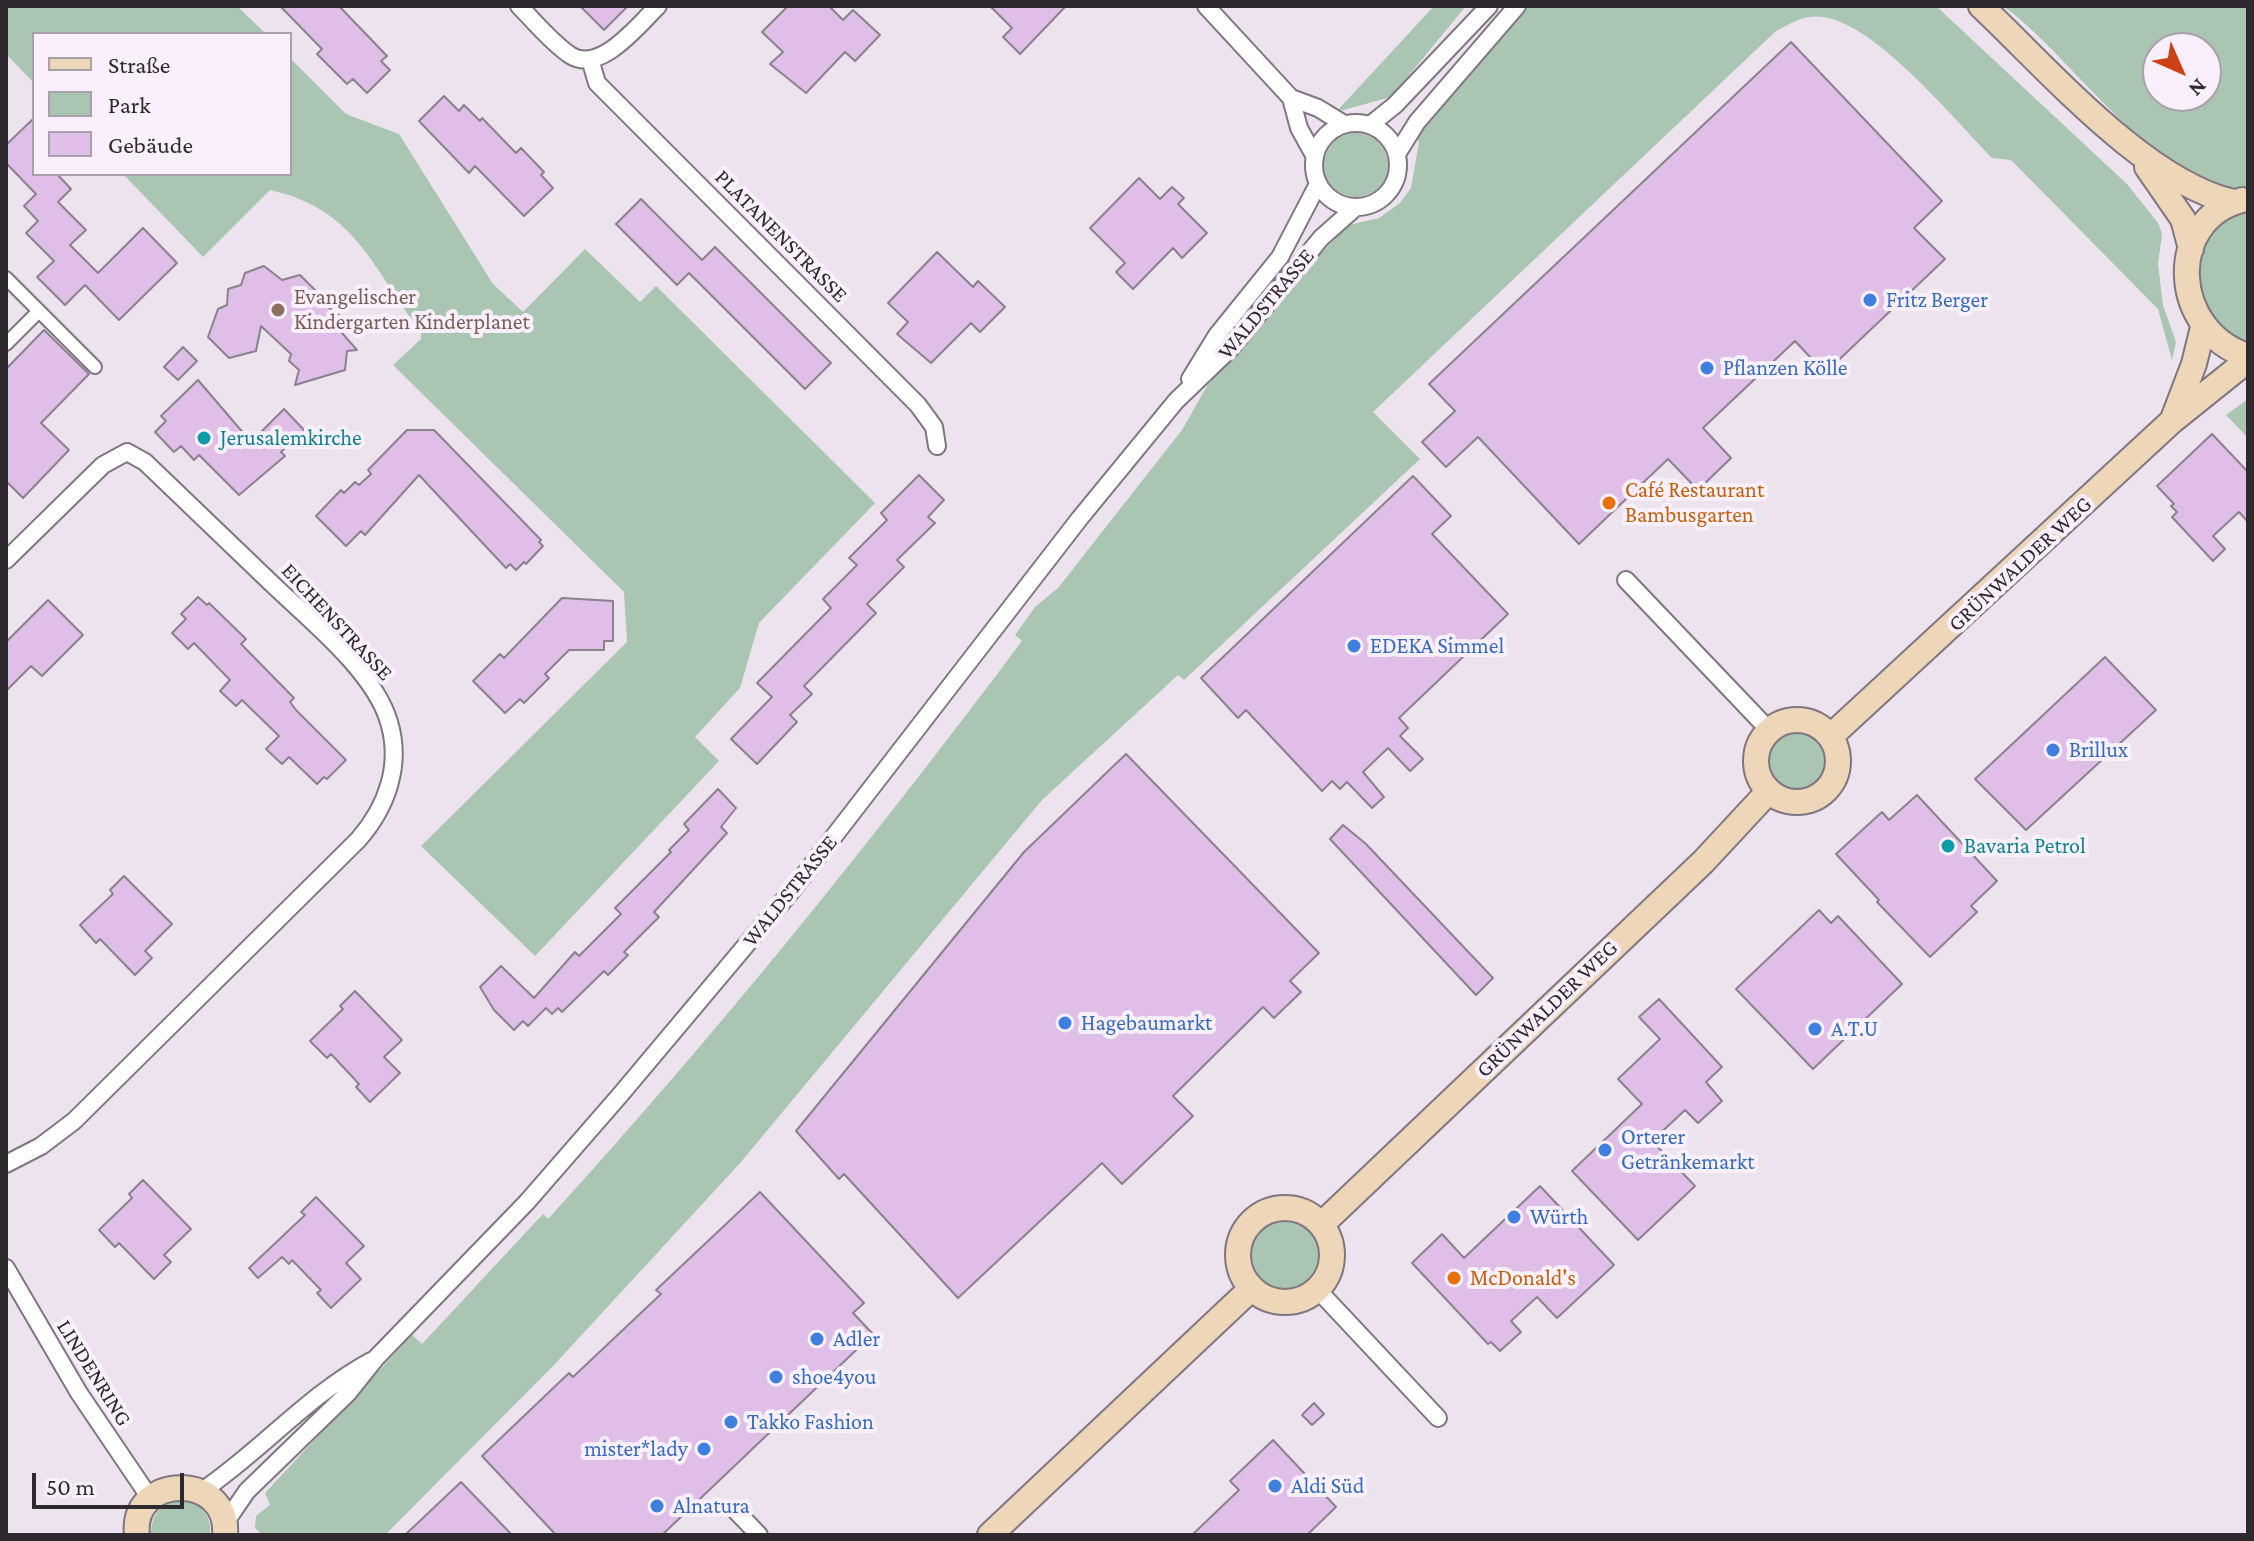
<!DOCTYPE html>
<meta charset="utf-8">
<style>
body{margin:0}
#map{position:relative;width:2254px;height:1541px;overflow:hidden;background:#ede3ef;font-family:"Crimson Pro",serif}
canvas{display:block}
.frame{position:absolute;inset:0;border:8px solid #2d292e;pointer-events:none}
.legend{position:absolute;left:32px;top:32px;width:260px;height:144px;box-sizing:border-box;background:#faf0fd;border:2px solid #a8a0aa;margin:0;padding:10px 14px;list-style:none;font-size:24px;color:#2d292e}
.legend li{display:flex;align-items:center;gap:16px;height:40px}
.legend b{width:40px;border:2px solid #a8a0aa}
.north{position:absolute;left:2142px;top:32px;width:80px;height:80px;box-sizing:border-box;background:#faf0fd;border:2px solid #a8a0aa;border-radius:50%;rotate:135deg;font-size:22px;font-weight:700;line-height:32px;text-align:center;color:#2d292e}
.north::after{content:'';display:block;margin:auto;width:28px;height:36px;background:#ca4215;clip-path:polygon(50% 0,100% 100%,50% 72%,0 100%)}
.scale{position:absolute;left:32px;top:1473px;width:152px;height:36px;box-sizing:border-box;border:4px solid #2d292e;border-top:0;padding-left:10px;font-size:24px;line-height:28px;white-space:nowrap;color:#2d292e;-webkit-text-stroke:6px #faf0fd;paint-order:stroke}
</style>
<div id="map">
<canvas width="2254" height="1541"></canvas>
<div class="frame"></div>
<ul class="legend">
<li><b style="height:10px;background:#edd7b8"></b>Straße</li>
<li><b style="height:22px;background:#aac5b1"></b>Park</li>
<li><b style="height:22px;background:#dfbfe8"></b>Gebäude</li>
</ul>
<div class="north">N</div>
<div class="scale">50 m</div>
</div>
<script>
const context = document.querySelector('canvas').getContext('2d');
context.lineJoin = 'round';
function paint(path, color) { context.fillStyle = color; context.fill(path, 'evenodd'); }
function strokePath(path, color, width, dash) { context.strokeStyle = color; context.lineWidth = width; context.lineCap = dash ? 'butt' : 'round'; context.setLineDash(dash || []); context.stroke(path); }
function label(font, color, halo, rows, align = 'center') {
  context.font = font + ' "Crimson Pro",serif'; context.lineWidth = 8; context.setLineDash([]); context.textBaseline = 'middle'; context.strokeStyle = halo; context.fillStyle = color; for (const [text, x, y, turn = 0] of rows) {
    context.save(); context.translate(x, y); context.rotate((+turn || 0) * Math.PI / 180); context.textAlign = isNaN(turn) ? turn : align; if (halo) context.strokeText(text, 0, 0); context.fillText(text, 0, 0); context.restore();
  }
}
paint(new Path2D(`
 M6,6h231l29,28h-232v49l-28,-29z
 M1434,6h32l-75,91 -55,15z
 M1528,6h408l191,178 31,39 4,11 -4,30 5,41 13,37 -4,18 -14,-51 -147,-149 -19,-2c-38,-39 -116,-134 -169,-141 -18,-3 -32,6 -47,14l-403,381 47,47 -236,221 -6,-5 -136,125 -301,362 -187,203 -169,170h-123l-7,-7 1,-12 14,-11 -5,-12 147,-158 10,9 121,-130 5,5c169,-185 324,-378 474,-578l-7,-6 20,-28 23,-19 124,-158 25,-44 112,-131 30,-30 30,-7 21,-15 11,-15 8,-46 -3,-4 18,-26z
 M2003,6h245v181c-76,19 -184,-140 -245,-181zM2158,48h48v48h-48z
 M290,58l56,56 53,20 94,150 30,28 62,-63 55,53 16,-16 219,217 -116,120 -19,65 -45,49 24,24 -184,195 -114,-110 206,-204 -3,-50 -231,-227 28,-26v-7c-49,-64 -65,-123 -151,-142l-67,67 -80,-83h167z
 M1324 165a32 32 0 1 1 64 0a32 32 0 1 1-64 0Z
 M2248,209v136c-48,-15 -68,-80 -32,-117 9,-9 20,-14 32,-19z
 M2248,399v39l-22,-23z
 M1765 760a32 32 0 1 1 64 0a32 32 0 1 1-64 0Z
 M1247 1256a38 38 0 1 1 76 0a38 38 0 1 1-76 0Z
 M185,1499c17,7 27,17 25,36h-59c0,-23 12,-34 34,-36z`), '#aac5b1');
const building = new Path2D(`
 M280,6h59l48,50 -6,5 9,9 -23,23 -14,-14 -6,5 -30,-30 5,-5z
 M580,6h48l-24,24z
 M788,6h41l14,14 10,-10 27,25 -25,26 -10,-9 -39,41 -36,-29 13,-12 -21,-20z
 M990,6h76l-46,48 -17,-17 9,-9z
 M1791,42l151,159 -28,27 31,31 -120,114 -30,-32 -92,87 28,30 -33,32 -30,-31 -89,85 -101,-107 -32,30 -24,-25 33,-31 -26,-27z
 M444,96l15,15 5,-6 16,16 2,-3 34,35 5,-5 23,24 -3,3 12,13 -29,28 -49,-50 -6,7 -50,-52z
 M34,118v56h23l14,15 -13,13 28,28 -16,15 28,28 45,-45 34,35 -58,57 -34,-35 -20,20 -28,-28 17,-16 -28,-28 12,-12 -14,-15 12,-12 -30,-31v-18z
 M1139,178l21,21 12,-12 12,11 -6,6 29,29 -25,25 -9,-10 -40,41 -17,-17 9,-9 -35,-35z
 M641,199l61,61 13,-13 116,116 -26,26 -116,-116 -12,12 -61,-61z
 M937,252l36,35 5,-6 27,26 -25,25 -9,-9 -40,40 -34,-29 11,-12 -20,-19z
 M264,266l18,14 18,-5 17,17 2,8 25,19 -2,14 15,17 -10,1 -2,19 -50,15 4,-15 -10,-9 2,-7 -30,-28 -5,25 -27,7 -21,-21 10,-28 9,-4 1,-16 13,-4 4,-12z
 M44,330l45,44 -48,49 28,27 -46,48 -17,-17v-112z
 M183,347l14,14 -19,19 -14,-13z
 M198,380l53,62 33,-33 20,21 -23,22 4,4 -46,39 -40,-40 -5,5 -13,-14 -7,6 -19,-20 11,-11 -5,-5z
 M407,430h27l107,110 -2,2 4,4 -17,18 -2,-2 -8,8 -6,-6 -4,4 -87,-93 -54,60 -4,-4 -15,15 -30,-30 25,-26 3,3 11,-11 4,3 12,-11 -3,-4z
 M2212,434l36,38v50l-9,-10 -26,24 12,13 -12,12 -41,-44 5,-5 -6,-6 3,-2 -17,-18z
 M919,475l25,25 -16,17 7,6 -38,37 7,7 -37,37 9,9 -72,73 8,8 -22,21 7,7 -40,42 -26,-25 41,-42 -15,-14 74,-75 -8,-9 34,-34 -8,-7 38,-38 -6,-7z
 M1413,476l38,40 -19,18 76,80 -109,104 9,10 -8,8 23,23 -13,12 -22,-23 -25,24 21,25 -12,11 -25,-26 -7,7 -8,-8 -10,10 -76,-81 -8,8 -37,-40z
 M198,597l9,8 2,-2 37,36 -5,5 53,54 -4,4 6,8 50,50 -19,19 -3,-2 -7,7 -28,-27 -7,7 -16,-15 13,-13 -37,-36 -6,6 -16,-15 10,-11 -36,-37 -6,6 -16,-16 14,-14 -5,-5z
 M562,598l51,3v40h-9v9h-35l-24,24 4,4 -25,25 -4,-4 -15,14 -32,-32 27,-27 4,4z
 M48,600l35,35 -41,41 -11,-10 -25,25v-49z
 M2105,657l51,53 -130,120 -51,-51z
 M1126,754l193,199 -29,28 11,11 -27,26 -11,-11 -90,89 20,20 -71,68 -20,-21 -144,135 -114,-124 -5,5 -43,-48 228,-279z
 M718,789l18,19 -15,19 6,6 -73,79 5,5 -35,35 4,3 -20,20 -4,-4 -42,41 -4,-4 -6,6 -6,-6 -18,18 -5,-5 -9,9 -20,-20 -14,-23 21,-21 33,32 41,-46 4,4 42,-42 -6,-6 56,-56 -2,-2 20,-20 -5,-6z
 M1917,795l80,86 -26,25 6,6 -47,45 -53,-55 2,-2 -43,-46 46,-42 7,8z
 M1343,825l23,19 127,134 -17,17 -146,-156z
 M124,876l48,48 -27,27 7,7 -17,17 -35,-36 -4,4 -16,-18 33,-31 -3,-4z
 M1819,910l12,13 7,-7 64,68 -89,85 -77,-80z
 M355,991l47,49 -18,17 16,16 -30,29 -14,-15 3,-3 -28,-30 -4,4 -17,-17 33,-32 -3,-3z
 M1659,999l63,68 -16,15 16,19 -24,22 -13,-13 -33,31 43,45 -57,54 -66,-69 70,-67 -24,-25 42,-40 -21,-22z
 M143,1180l48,49 -27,26 7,7 -17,17 -35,-36 -4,4 -16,-17 33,-32 -3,-4z
 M1540,1186l74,79 -57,53 -20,-21 -26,24 10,11 -21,19 -9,-9 -3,2 -76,-81 30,-29 22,24z
 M760,1192l104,111 -11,10 20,21 -211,201h-106l-74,-79 87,-83 4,4 88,-83 -5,-4z
 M316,1197l48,49 -18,17 15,16 -30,29 -14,-15 4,-3 -29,-30 -3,4 -7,-7 -24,21 -9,-10 56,-53 -4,-3z
 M1314,1403l10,11 -12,11 -10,-10z
 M1273,1440l63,67 -29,28h-115l47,-45 -9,-9z
 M461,1482l51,53h-107z`);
paint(building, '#dfbfe8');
strokePath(building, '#8a818d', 2);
const pedestrian = new Path2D(`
 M6,278l89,89
 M6,344l33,-33`);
const minor = new Path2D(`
 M519,6c16,16 32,36 51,49 30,20 69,-31 88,-49
 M1206,6l85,92 27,10 26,16
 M590,59l7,24 321,322 16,22 3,19
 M1291,98l8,30 16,29
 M1314 165a42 42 0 1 1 84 0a42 42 0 1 1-84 0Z
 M1370,125l25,-20 94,-99
 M1397,154l20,-32 100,-116
 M1190,379l27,-44 63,-78 38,-73
 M6,560l97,-95 24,-13 18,10c41,39 82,79 123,118 38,37 106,90 121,142 13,43 -2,85 -31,118l-284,281 -33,25 -35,18
 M1626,580l143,150
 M6,1268l73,125 71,105
 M1317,1289l121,129
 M202,1491c59,-40 106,-96 169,-130
 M735,1510l24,25
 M225,1523l22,-32 101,-98 28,-35 151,-156 94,-108 173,-206 286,-370 96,-117 55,-53 90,-110 35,-31`);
const secondary = new Path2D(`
 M1981,6c67,63 163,175 252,196
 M2147,167l36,52 8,30
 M2242,200c-77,20 -72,131 6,156
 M2173,419l21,-55 9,-37
 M1756 761a41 41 0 1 1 82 0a41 41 0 1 1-82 0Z
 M1831,736l341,-315 76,-61
 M1238 1255a47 47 0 1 1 94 0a47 47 0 1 1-94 0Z
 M1322,1224l381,-362 66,-71
 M137,1535c-7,-62 93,-63 88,0
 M990,1535l262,-247`);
strokePath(pedestrian, '#7f7681', 16);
strokePath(minor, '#7f7681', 20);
strokePath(secondary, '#7f7681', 28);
strokePath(pedestrian, '#fff', 12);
strokePath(minor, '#fff', 16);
strokePath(secondary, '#edd7b8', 24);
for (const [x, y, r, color] of [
 [1870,300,8,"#3f7fe0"],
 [278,310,8,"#8d6e63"],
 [1707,368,8,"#3f7fe0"],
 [204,438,8,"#0f9aa8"],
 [1609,503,8,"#e8710a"],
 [1354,646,8,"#3f7fe0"],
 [2053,750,8,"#3f7fe0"],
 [1948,846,8,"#0f9aa8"],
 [1065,1023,8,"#3f7fe0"],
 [1815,1029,8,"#3f7fe0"],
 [1605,1150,8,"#3f7fe0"],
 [1514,1217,8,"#3f7fe0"],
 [1454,1278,8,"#e8710a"],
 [817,1339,8,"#3f7fe0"],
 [776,1377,8,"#3f7fe0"],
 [731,1422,8,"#3f7fe0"],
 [704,1449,8,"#3f7fe0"],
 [1275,1486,8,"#3f7fe0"],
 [657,1506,8,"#3f7fe0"]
]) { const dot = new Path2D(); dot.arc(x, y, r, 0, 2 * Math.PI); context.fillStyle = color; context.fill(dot); strokePath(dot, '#faf0fd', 3); }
label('22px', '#2d292e', '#faf0fd', [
 ["PLATANENSTRASSE",781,236,45],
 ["WALDSTRASSE",1266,304,-50],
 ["GRÜNWALDER WEG",2020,564,-43],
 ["EICHENSTRASSE",337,622,47],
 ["WALDSTRASSE",790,891,-51],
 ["GRÜNWALDER WEG",1547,1009,-44],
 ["LINDENRING",94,1373,58]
]);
label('22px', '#785e54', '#faf0fd', [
 ["Evangelischer",294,297],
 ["Kindergarten Kinderplanet",294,322]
], 'left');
label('22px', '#366cbe', '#faf0fd', [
 ["Fritz Berger",1886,300],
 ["Pflanzen Kölle",1723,368],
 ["EDEKA Simmel",1370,646],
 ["Brillux",2069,750],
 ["Hagebaumarkt",1081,1023],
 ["A.T.U",1831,1029],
 ["Orterer",1621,1137],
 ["Getränkemarkt",1621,1162],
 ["Würth",1530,1217],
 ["Adler",833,1339],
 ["shoe4you",792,1377],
 ["Takko Fashion",747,1422],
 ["mister*lady",688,1449,"right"],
 ["Aldi Süd",1291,1486],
 ["Alnatura",673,1506]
], 'left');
label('22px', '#0d838f', '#faf0fd', [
 ["Jerusalemkirche",220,438],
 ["Bavaria Petrol",1964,846]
], 'left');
label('22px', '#c56008', '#faf0fd', [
 ["Café Restaurant",1625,490],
 ["Bambusgarten",1625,515],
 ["McDonald's",1470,1278]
], 'left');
</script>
